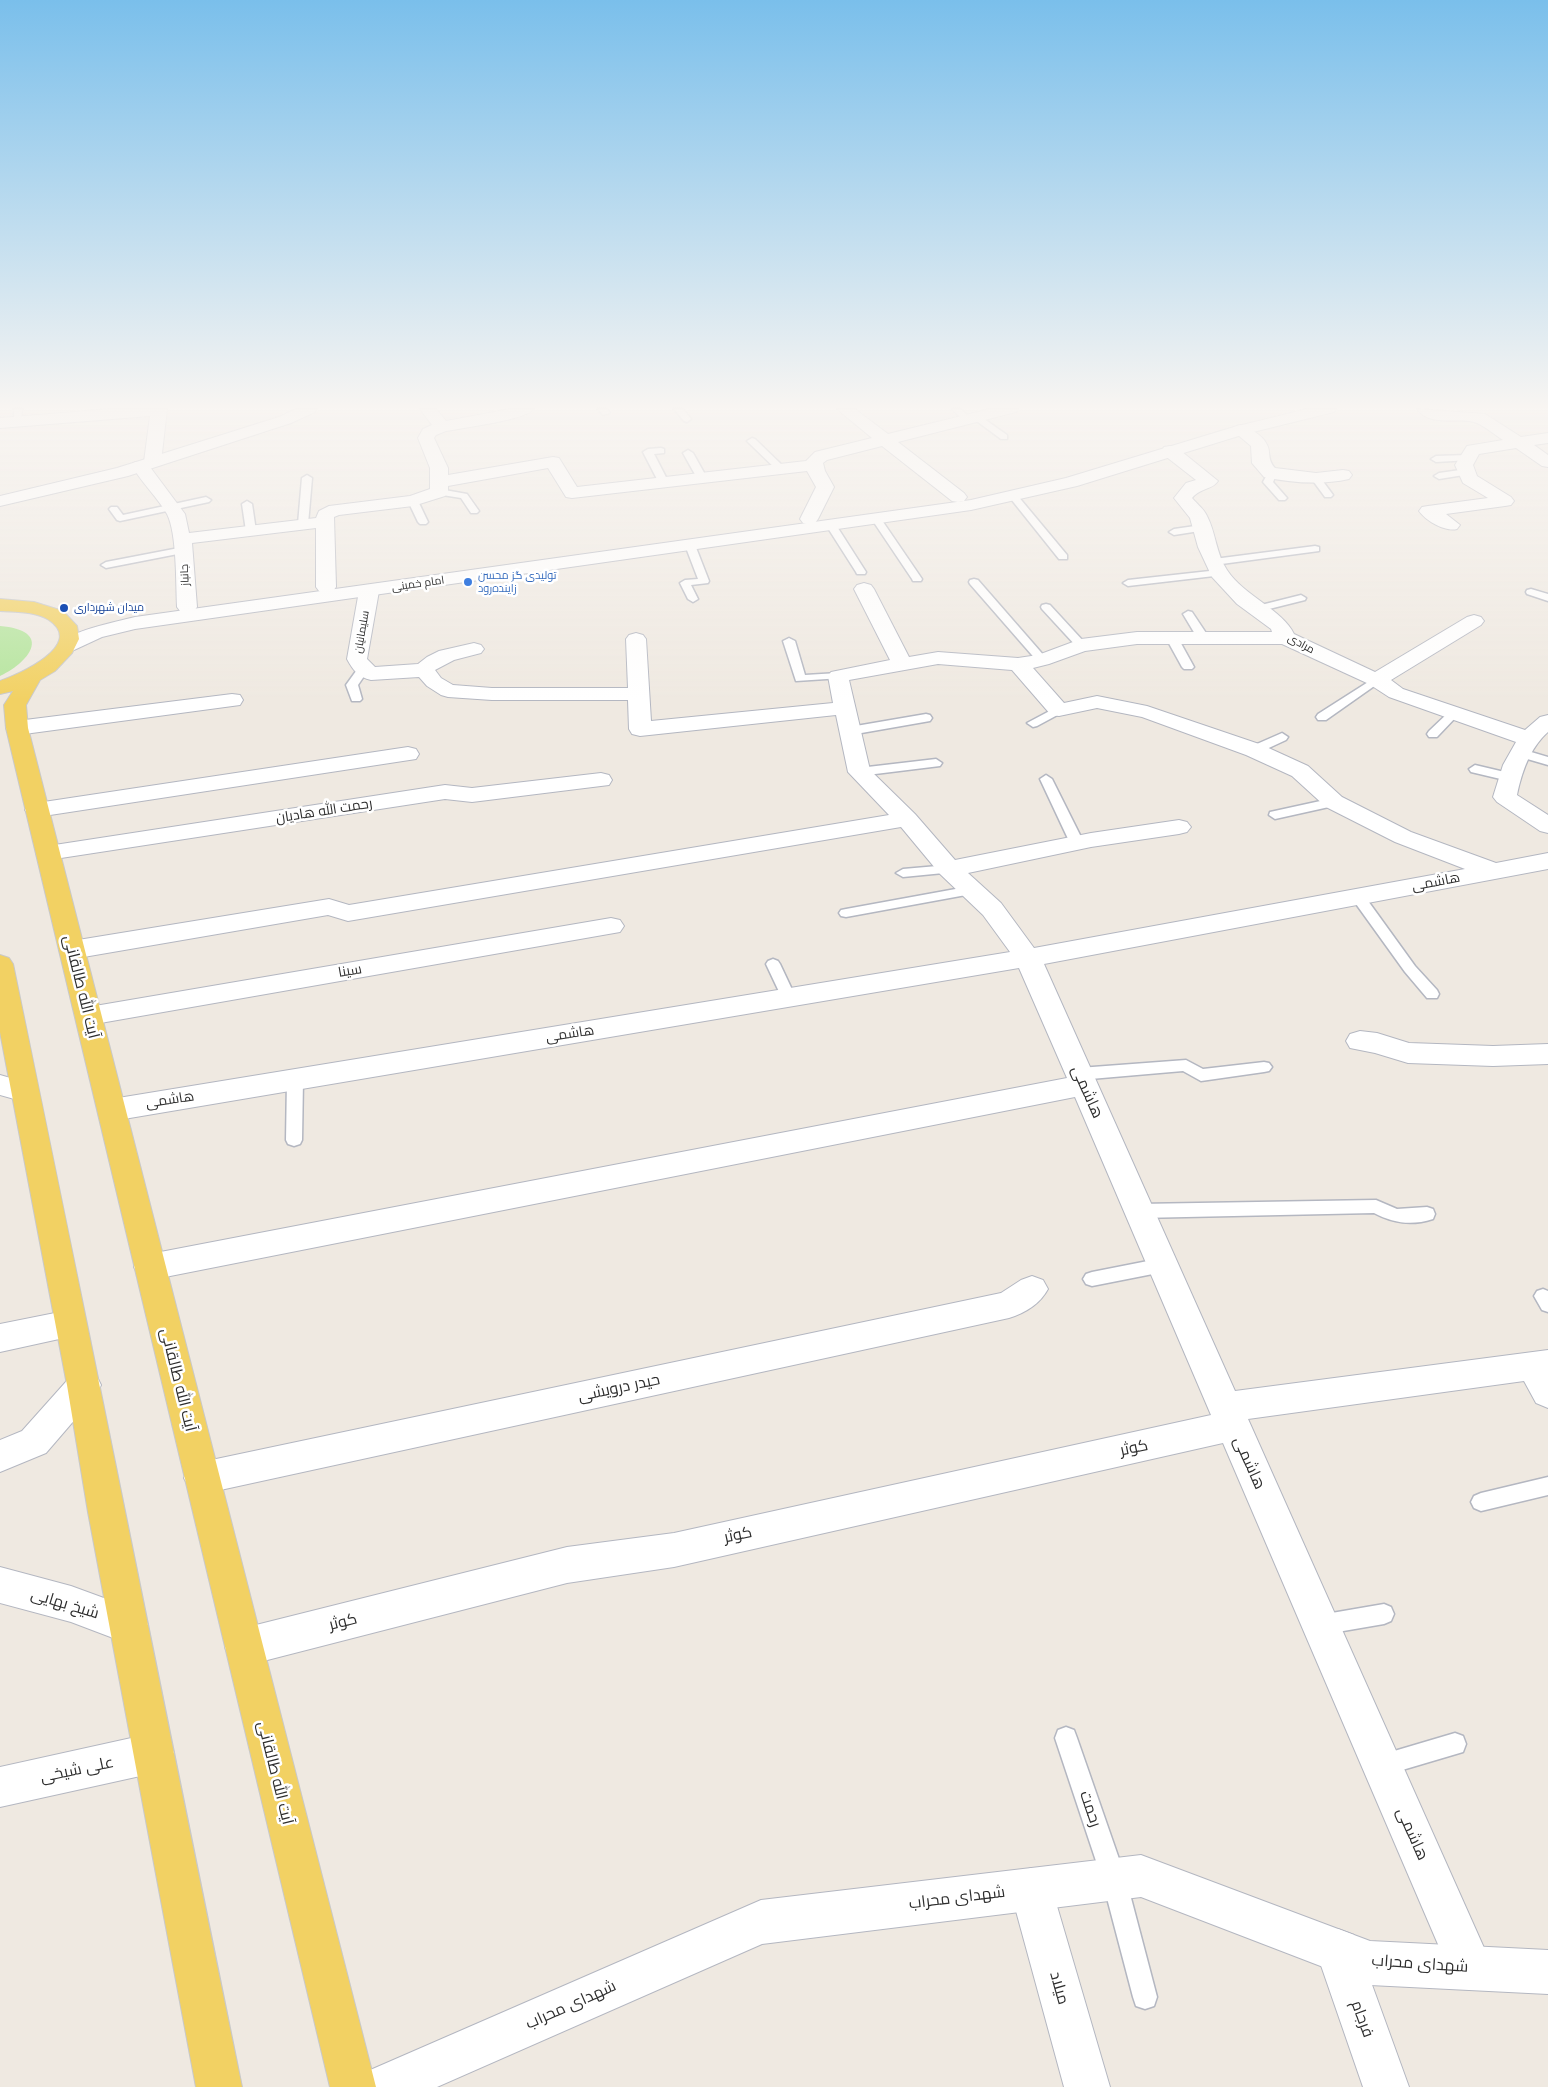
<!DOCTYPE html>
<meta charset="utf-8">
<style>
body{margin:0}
canvas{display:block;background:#efe9e1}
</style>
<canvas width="1548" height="2087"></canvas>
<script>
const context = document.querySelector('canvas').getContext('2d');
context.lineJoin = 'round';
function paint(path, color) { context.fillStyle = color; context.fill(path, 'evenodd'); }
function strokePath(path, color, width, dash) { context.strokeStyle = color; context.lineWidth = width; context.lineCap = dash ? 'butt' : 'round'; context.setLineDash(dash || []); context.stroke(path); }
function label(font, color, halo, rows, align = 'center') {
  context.font = font + ' "PT Sans",Cairo,sans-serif'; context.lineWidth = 5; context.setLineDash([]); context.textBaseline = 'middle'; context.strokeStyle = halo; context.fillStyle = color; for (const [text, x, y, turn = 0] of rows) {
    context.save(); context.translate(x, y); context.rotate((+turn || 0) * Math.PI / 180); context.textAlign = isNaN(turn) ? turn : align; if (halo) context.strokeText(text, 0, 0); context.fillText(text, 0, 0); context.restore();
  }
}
paint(new Path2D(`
 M0,626c51,4 33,34 0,50z`), '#b6e59e');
const lane = new Path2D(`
 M14,409h8l-1,14 -3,1 -4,-3z
 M598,409h9l3,4 -7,2z
 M674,409h9l8,10 -4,3 -3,-1z
 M952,409h9l11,11 -1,2h-6z
 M977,414l30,21v4h-6l-27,-20v-4z
 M752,438l3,1 29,28v4h-6l-29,-28 -2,-2z
 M661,448l3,1v4l-10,1 15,29 -5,3 -5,-3 -16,-31 5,-3z
 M688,450l5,3 14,25 -2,2 -3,1 -5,-3 -14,-25z
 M1468,455l3,1v4l-35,2 -5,-3 5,-3z
 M1467,469l3,1v4l-31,5 -5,-3 5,-3z
 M1272,470l5,3 -4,9 14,16 -2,2h-6l-16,-18 6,-11z
 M307,475l5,3 -4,46 -5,3 -5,-3 4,-46z
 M1316,475l3,1 14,19 -2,2h-6l-14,-19z
 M439,489l28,5 12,17 -2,2h-6l-10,-15 -25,-4v-4z
 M1014,494l3,1 50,60v4h-8l-48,-60 -2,-2z
 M206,497l5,3 -2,2 -89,19 -3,-1 -8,-11 2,-2h6l6,8z
 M413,498l5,3 10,21 -2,2h-6l-2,-2 -10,-21z
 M247,501l5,3 4,27 -5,3 -5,-3 -4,-27z
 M876,515l3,1 43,63 -1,2h-8l-1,-2 -41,-61z
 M831,522l5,3 30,47 -1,2h-8l-1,-2 -30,-47z
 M1202,525l4,1v4l-32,5 -5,-3 5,-3z
 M690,542l5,3 14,36 -1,2 -17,2 7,14 -5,3 -5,-3 -8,-16 5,-3 13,-1 -13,-34z
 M1315,546l4,1v4l-105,14 -5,-3 5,-3z
 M184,547l5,3 -1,2 -82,16 -5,-3 5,-3z
 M1219,570l4,1 1,2 -1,2 -95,11 -5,-3 5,-3z
 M974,579l4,1 68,78 2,2 -2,2h-8l-68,-78 -1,-2 1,-2z
 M1531,589l17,5v7l-21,-7 -1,-2 1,-2z
 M1301,595l5,3 -1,2 -48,12 -5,-3 1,-2z
 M1046,604l4,1 35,38 2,2 -2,2h-8l-35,-38 -1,-2 1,-2z
 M1188,611l4,1 18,27 -2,2h-8l-2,-2 -15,-25z
 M1172,635l6,3 16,29 -2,2h-8l-2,-2 -16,-29z
 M789,638l6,3 10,34 33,-2 6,3 -2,2 -46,3 -13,-40z
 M363,666l6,3 -11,16 4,14 -2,2h-8l-6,-16 13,-18z
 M1376,677l6,3 -2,2 -54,38h-8l-2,-3 2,-3z
 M1059,706l6,4 -2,2 -26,14 -4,1 -6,-4z
 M1453,710l4,2 2,2 -2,2 -20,21h-8l-2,-3 2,-3 20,-19z
 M926,714l4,1 2,3 -2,3 -80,14 -6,-4 6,-4z
 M1282,733l6,4 -2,3 -28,13h-8l-2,-3 2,-3z
 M1521,749l27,8v8l-31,-9 -2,-3 2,-3z
 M936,759l6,4 -2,3 -81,10 -6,-4 6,-4z
 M1475,765l38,9 2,3 -6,4 -38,-9 -2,-3z
 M1046,775l6,4 32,64 -2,3h-10l-2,-3 -30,-64z
 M1334,798l4,1 2,3 -2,3 -63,14 -6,-4 1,-3z
 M949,865l7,4 -2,3 -51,5 -7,-4 7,-4z
 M972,886l7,4 -2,3 -131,24 -5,-1 -2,-3 2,-3 5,-1z
 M1358,893l5,1 52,72 22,24 2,4 -2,4h-10l-22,-26 -54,-75 2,-3z
 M773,959l5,2 2,3 16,34 -2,4h-10l-2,-4 -16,-34 2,-3z
 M1186,1060l17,9 61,-7 5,1 3,4 -3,4 -5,1 -63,9 -18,-10 -104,9 -5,-2 -3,-4 3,-4 5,-2z
 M295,1074l5,2 3,4 -1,60 -2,4 -6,2 -6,-2 -2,-4 1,-60 3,-4z
 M1376,1200l21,9 30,-2 6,2 2,5 -2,5c-22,7 -40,4 -59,-6l-235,5 -6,-2 -2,-5 2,-5 6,-2z
 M1163,1258l6,2 3,5 -3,5 -6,2 -71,14 -6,-2 -3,-5 3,-5 6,-2z
 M1543,1289l5,2v21l-6,-2 -8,-14 3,-5z
 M1548,1477v18l-67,16 -7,-3 -3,-6 3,-6 7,-3z
 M1384,1604l7,3 3,7 -3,7 -7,3 -64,11 -7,-3 -3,-7 3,-7 7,-3z
 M1066,1727l8,3 3,8 49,141 31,118 -3,9 -9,3 -9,-3 -3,-9 -31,-118 -47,-141 3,-8z
 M1455,1733l8,3 3,8 -3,8 -81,24 -8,-3 -3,-8 3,-8z`);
const street = new Path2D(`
 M111,409h56l-6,53 -3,4 -8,1 35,47 4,19 127,-15 3,-7 10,-5 81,-10 20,-7v-21l-12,-30 5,-9 9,-4 -12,-16h16l10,12 64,-12h24c-8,11 -72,19 -88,22l-10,4 -2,3 14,30v7l105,-18 6,1 18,29 229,-26 9,-9 57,-14 -35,-29h18l33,25 102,-25h28l-2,3 -118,30 66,51 3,4 -3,4 -6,1 -6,-1 -70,-55 -55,14 -4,3 2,8 9,16 -16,32 -3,4 -6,1 -6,-1 -3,-4 16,-32 -9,-16 -235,27 -6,-1 -18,-29 -100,18v6l-3,4 -32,10 -74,9 -5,2 2,70 -3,4 -7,2 -7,-2 -3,-4v-59l-124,15 5,64 -3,4 -7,2 -7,-2 -3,-4c-1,-23 0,-74 -10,-93 -9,-16 -25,-31 -35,-48l3,-4h9l6,-46 -150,12v-10z
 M1417,409l68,5 36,23 27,-4v10l-14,2 14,10v12l-6,-1 -26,-18 -37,6 -6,11 4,11 34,21 3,4 -3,4 -6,1 -59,8 14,11 -3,4c-12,3 -31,-8 -38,-18l3,-4 6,-1 60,-8 -25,-15 -8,-18 12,-19 36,-6c-8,-5 -17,-13 -26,-17 -16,-7 -47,5 -60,-14z
 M1240,425c8,2 22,10 26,18 6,9 0,15 9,25l41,5 27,-3 6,1 3,4 -3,4c-27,6 -58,4 -85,-2l-12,-14 -1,-17 -19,-16 2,-3z
 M1170,446l6,1 42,34c-6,9 -16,6 -26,17 5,6 12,11 15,18 9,17 9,38 20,54 17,26 56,40 67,64l81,38 92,-55 7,-2 7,2 3,4 -3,4 -90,55 12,9 122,41 15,-13 8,-2v17c-18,16 -26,39 -31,63l31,20v18l-8,-2 -43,-29 -4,-5 10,-32 13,-23 -127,-45 -20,-13 -87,-40h-145l-52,7 -36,13 -16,4 31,35 33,-7 50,10 115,39 46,21 34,31 69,35 85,31 52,-10v16l-504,95 191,427 313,-41v58l-12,-5 -12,-22 -276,38 245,549 -6,16 -16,6 -16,-6 -232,-541 -549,124 -107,16 -323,83 -14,-6 -5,-13 5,-13 14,-6 323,-81 107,-14 537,-118 -136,-318 -925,183 -11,-4 -5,-9 5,-9 11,-4 917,-176 -48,-110 -907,153 -10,-4 -4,-7 4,-7 10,-4 898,-147 -27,-37 -43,-41 -39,-47 -553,94 -20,-6 -256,44 -9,-3 -4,-6 4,-6 9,-3 257,-42 20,6 540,-90 -41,-43 -12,-57 -196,21 -8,-2 -3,-5 -1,-29h-136l-44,-3 -7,-2 -14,-9 -8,-9 -48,3c-13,-3 -18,-10 -24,-21l12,-68 3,-4 7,-2 7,2 3,4 -12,68 8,8 43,-3 9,-7 12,-6 35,-8 7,2 3,4 -3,4 -27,7 -19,10 6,8 12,7 39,3h136l-2,-49 3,-4 7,-2 7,2 3,4 5,82 182,-18 -5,-27 3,-4 59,-12 -36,-71 3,-4 7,-2 7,2 3,4 35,68 29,-5 80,6 20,-3 43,-16 56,-7h135l-1,-3 -34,-25 -25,-27 -14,-30 -8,-29 -16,-20 12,-15 10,-3 -32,-25 -2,-4 2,-4zM938,664l74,6 39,45 8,1 38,-8 45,9 104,38 46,21 34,31 69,35 70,27 -431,79 -33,-45 -33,-30 123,-26 88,-13 8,-2 4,-5 -4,-5 -8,-2 -88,13 -136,27 -40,-46 -45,-44 -21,-90z
 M232,694l8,1 3,5 -3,5 -223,30 -8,-2 -3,-5 3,-5 8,-2z
 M408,747l8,2 3,5 -3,5 -379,58 -8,-2 -4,-5 4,-5 8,-2z
 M601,773l8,2 3,5 -3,5 -137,17 -27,-3 -397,61 -9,-2 -3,-5 3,-5 9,-2 397,-61 27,3z
 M611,918l9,2 4,6 -4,6 -531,93 -10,-2 -4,-7 4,-7 10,-2z
 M1360,1031l17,2 32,10 84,3 55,-2v20l-55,2 -85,-3 -33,-10 -25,-5 -4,-7 4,-7z
 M1032,1276l11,4 5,9c-8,15 -23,24 -39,29l-807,176 -12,-5 -6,-11 6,-11 12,-5 799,-169 20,-13z
 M70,1310l12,4 4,10 -4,10 -82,18v-28z
 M154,1733l14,6 6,14 -6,14 -14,6 -154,34v-40z
 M1031,1868l15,6 6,15 58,198h-46l-54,-198 6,-15z
 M1338,1929l16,6 55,152h-46l-47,-136 6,-16z`);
const secondary = new Path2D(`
 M296,409h21l-2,3 -24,11 -163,53 -128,30v-10l117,-28 162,-51z
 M1307,409h29l-2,3 -89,22 -168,52 -106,24 -836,119 -33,8 -28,13 -7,2 -7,-2 -3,-4c11,-15 59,-24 78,-29l836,-117 95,-22 168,-51z
 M0,1075l35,10 4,7 -4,7 -10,3 -25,-7z
 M84,1370l12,5 5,10 -5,10 -50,58 -46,19v-32l22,-9 50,-56z
 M0,1567l71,19 71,26 6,13 -6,13 -13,6 -58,-22 -71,-19z
 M1141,1855l229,86 178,9v44l-178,-9 -229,-88 -379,47 -325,143h-76l7,-16 393,-171z`);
const primary = new Path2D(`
 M0,599l34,3 29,9 14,15 2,13 -7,14 -17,18 -15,9 -14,25 2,23 348,1359h-46l-324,-1359 -2,-23 9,-14 -13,3v-13c18,-6 86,-36 49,-61 -13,-9 -34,-8 -49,-9z
 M0,955l9,3 4,6c78,374 152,749 229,1123h-46l-108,-575 -21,-127 -67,-353z`);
strokePath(lane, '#b4b7c1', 3);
strokePath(street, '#b4b7c1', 2);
strokePath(secondary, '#b4b7c1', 2);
strokePath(primary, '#c9c9c9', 2);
paint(lane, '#fff');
paint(street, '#fff');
paint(secondary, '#fff');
paint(primary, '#f2d163');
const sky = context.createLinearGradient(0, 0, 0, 701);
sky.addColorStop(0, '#7abfeb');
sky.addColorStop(0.58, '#f8f5f2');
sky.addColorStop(1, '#f8f5f200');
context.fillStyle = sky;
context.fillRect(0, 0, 1548, 701);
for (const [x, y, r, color] of [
 [468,582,5,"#3f7fe0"],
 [64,608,5,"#1a4fb4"]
]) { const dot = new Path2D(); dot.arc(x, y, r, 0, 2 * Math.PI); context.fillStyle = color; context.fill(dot); strokePath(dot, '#fff', 2); }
label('11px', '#2e2e2e', '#fff', [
 ["جانباز",185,575,-93],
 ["امام خمینی",418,584,-8],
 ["سلیمانیان",362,632,-80],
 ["مرادی",1301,644,28]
]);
label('11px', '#366cbe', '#fff', [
 ["تولیدی گز محسن",478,576],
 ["زاینده‌رود",478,589]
], 'left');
label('11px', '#164399', '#fff', [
 ["میدان شهرداری",74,608]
], 'left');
label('14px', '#2e2e2e', '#fff', [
 ["رحمت الله هادیان",324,811,-9],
 ["هاشمی",1436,882,-11],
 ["سینا",350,971,-10],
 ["هاشمی",570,1034,-9],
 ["هاشمی",170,1100,-9]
]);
label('16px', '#2e2e2e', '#fff', [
 ["آیت الله طالقانی",81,987,76],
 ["هاشمی",1087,1092,66],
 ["آیت الله طالقانی",178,1380,76],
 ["حیدر درویشی",619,1388,-12],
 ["کوثر",1134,1448,-12],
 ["هاشمی",1249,1463,66],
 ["کوثر",738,1535,-12],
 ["شیخ بهایی",65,1604,17],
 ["کوثر",343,1622,-14],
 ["علی شیخی",77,1770,-12],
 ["آیت الله طالقانی",275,1773,76],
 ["رحمت",1090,1809,71],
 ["هاشمی",1412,1834,66],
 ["شهدای محراب",957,1898,-7],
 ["شهدای محراب",1420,1964,4],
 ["میلاد",1059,1988,74],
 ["شهدای محراب",571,2005,-24],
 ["فرجام",1362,2019,70]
]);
</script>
